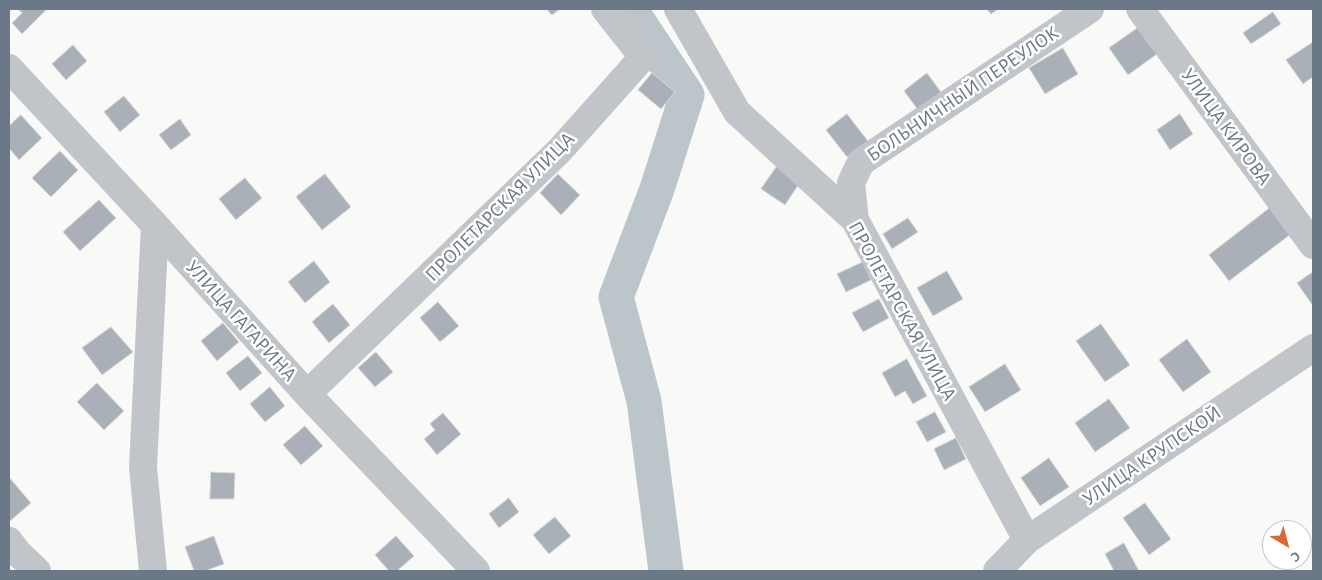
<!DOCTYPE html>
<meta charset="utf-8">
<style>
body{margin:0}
#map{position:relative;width:1322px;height:580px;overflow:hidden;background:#f9faf8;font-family:"Alegreya Sans",sans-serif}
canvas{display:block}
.frame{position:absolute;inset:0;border:10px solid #6a7887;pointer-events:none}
.north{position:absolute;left:1262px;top:520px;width:50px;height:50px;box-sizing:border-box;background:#fff;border:1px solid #c3c9cf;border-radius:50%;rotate:143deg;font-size:14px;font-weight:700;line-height:20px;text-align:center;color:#6a7887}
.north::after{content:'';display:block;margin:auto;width:18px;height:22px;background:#da6937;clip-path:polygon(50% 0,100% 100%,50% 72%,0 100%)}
</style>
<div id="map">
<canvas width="1322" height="580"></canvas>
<div class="frame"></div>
<div class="north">С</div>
</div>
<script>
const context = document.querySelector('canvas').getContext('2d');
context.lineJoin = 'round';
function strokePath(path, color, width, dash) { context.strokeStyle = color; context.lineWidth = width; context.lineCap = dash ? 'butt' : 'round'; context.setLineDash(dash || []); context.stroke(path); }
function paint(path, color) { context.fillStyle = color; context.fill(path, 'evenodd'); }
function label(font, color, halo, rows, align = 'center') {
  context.font = font + ' "Alegreya Sans",sans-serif'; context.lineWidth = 5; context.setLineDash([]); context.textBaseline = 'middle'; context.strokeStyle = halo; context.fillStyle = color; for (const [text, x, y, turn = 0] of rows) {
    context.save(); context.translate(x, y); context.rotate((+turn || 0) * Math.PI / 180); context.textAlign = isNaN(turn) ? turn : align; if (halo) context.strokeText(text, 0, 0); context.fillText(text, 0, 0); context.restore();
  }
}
strokePath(new Path2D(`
 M630,9l57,86 -30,94 -41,108 28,104 22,170`), '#bbc5ca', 35);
const building = new Path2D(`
 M18,9h29l-25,25 -10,-11 10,-10z
 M547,9h13l-8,6z
 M987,9h12l-8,5z
 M1273,12l8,12 -30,20 -8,-11z
 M1139,27l18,27 -29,21 -19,-27z
 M1313,42v35l-10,7 -17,-24z
 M73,45l14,16 -21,19 -14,-16z
 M1063,48l15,26 -33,20 -16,-26z
 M652,73l23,19 -14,17 -23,-19z
 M927,73l14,19 -23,18 -14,-19z
 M124,96l16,19 -20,17 -16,-20z
 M847,114l21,27 -21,16 -21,-27z
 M1180,114l13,20 -23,16 -13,-20z
 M21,115l21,23 -23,22 -10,-12v-22z
 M180,119l11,16 -20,15 -12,-15z
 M60,151l18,19 -27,27 -19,-19z
 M777,166l24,15 -16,24 -24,-16z
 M325,174l26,33 -29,23 -26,-33z
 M558,174l22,21 -19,20 -21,-22z
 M245,178l17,20 -26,22 -17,-21z
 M99,200l17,18 -36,33 -17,-19z
 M1271,207l20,27 -62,47 -20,-26z
 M908,218l10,14 -26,17 -9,-15z
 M314,261l16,21 -25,21 -17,-21z
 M863,262l8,18 -25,12 -9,-18z
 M947,271l16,28 -30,17 -16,-28z
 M1313,272v34l-16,-23z
 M879,299l10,19 -26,14 -11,-19z
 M438,302l21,24 -19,16 -20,-24z
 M333,304l17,21 -21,18 -17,-21z
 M223,323l16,19 -22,19 -16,-20z
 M1101,324l29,41 -25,17 -29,-41z
 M111,327l22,25 -31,23 -20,-27z
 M1187,339l24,33 -28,20 -24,-32z
 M376,352l17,20 -18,15 -17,-19z
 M248,356l14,17 -22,18 -14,-18z
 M907,359l20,37 -14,8 -8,-13 -10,6 -13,-24z
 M1005,364l16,26 -36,22 -16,-25z
 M97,383l27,28 -20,19 -27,-28z
 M270,387l15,19 -20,16 -15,-18z
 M1109,399l21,29 -35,24 -20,-29z
 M935,412l11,20 -19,10 -11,-20z
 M443,413l18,21 -24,21 -13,-16 11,-9 -5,-6z
 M305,426l18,20 -22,19 -18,-20z
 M956,438l10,21 -22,11 -10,-21z
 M1049,458l20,29 -29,19 -19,-28z
 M211,472l24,1 -1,26h-24z
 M9,477l22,26 -21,18 -1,-1z
 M509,498l10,14 -20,16 -10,-14z
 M1145,503l26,36 -22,16 -26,-37z
 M555,517l16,19 -22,18 -16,-19z
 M214,536l10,28 -19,7h-11l-9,-24z
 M396,536l18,20 -17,15h-8l-14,-16z
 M1124,543l15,28h-25l-9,-17z`);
paint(building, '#a9b0b8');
strokePath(building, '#dbdbda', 1);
strokePath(new Path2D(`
 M678,9l59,103 118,108 172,320
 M1140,9l173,236
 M9,68l146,157 152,169 169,177
 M855,220l-4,-37 10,-21 229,-153
 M307,394l253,-244 83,-93 -38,-48
 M9,541l10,13 18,17
 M153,571l-10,-104 12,-242
 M997,571l30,-31 286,-192`), '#c1c5c9', 28);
label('20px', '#6a7887', '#fff', [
 ["БОЛЬНИЧНЫЙ ПЕРЕУЛОК",963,94,-34],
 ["УЛИЦА КИРОВА",1226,127,54],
 ["ПРОЛЕТАРСКАЯ УЛИЦА",500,207,-45],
 ["ПРОЛЕТАРСКАЯ УЛИЦА",902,311,61],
 ["УЛИЦА ГАГАРИНА",241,321,48],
 ["УЛИЦА КРУПСКОЙ",1152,456,-34]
]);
</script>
